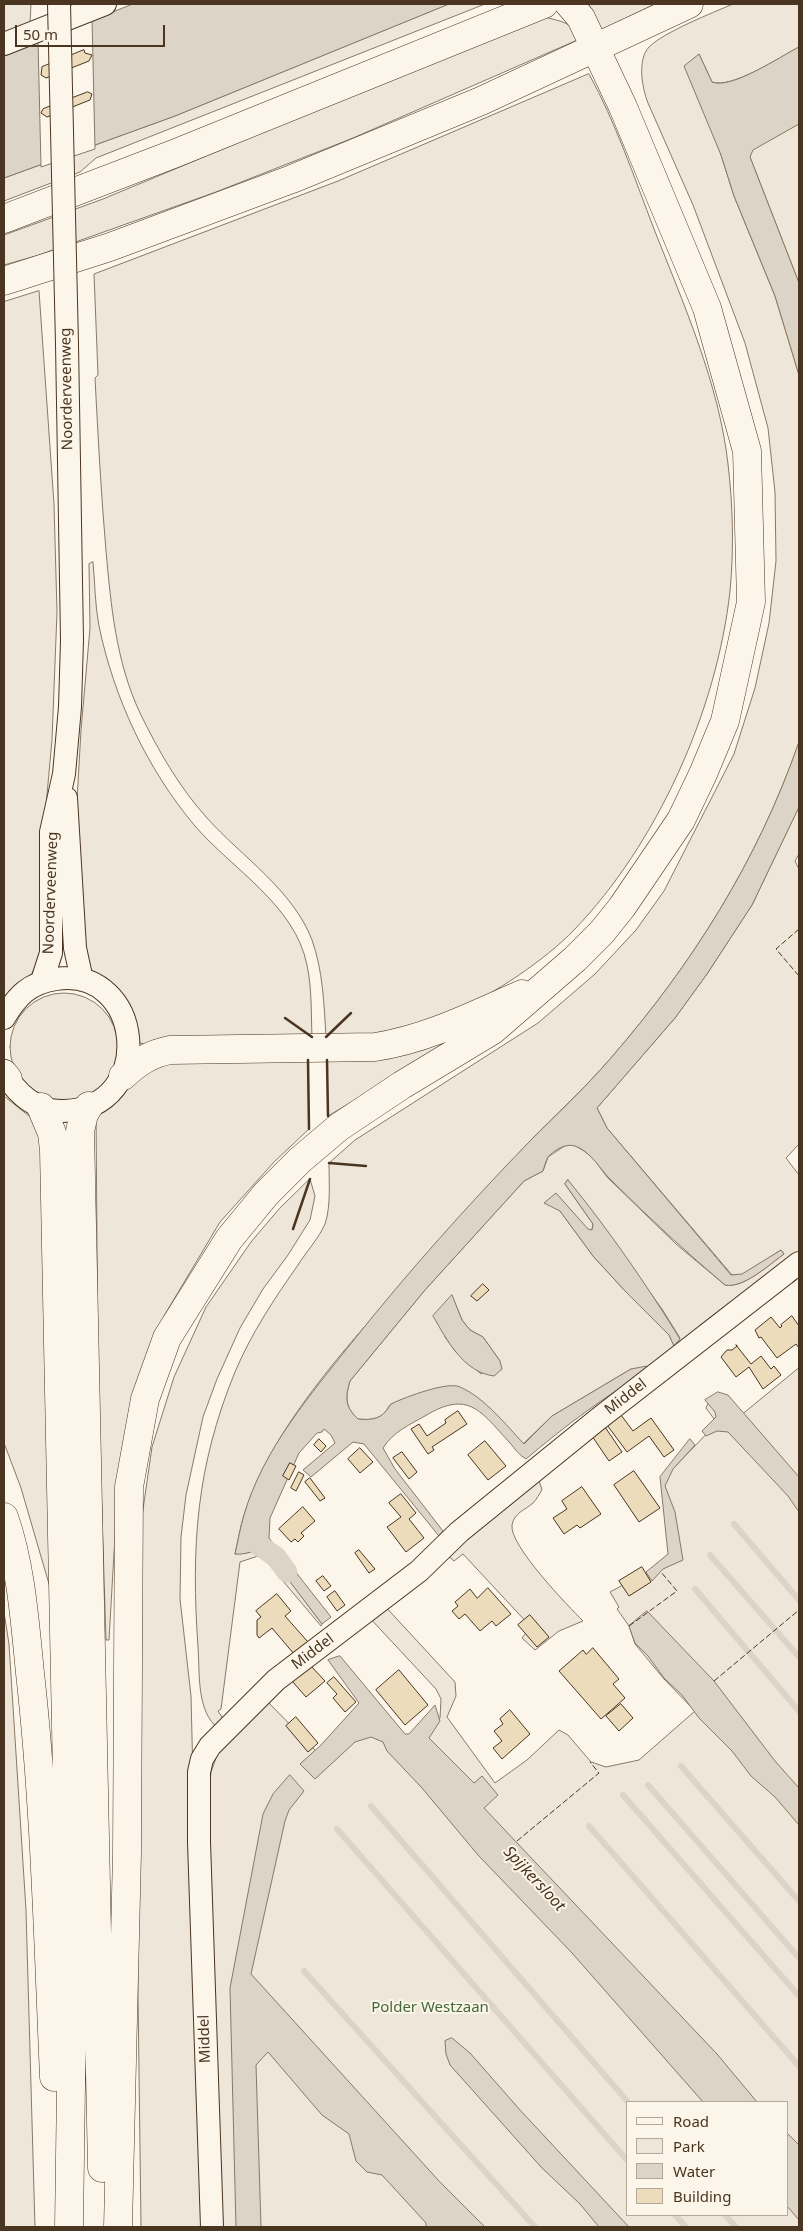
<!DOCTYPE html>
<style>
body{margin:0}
#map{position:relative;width:803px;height:2231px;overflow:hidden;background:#fbf6e9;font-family:"Noto Sans",sans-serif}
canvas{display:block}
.frame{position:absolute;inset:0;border:5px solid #4a3520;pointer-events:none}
.legend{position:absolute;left:626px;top:2101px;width:162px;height:115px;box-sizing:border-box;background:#fbf6e9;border:1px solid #b4a999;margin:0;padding:6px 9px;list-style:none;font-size:15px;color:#4a3520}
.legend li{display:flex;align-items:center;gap:10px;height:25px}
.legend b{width:25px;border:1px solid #b4a999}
.scale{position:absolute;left:15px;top:25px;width:150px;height:22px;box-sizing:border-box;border:2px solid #4a3520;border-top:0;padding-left:6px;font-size:15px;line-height:18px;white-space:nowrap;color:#4a3520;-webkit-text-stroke:4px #fbf6e9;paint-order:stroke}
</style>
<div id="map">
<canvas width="803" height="2231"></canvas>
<div class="frame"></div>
<ul class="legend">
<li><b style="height:6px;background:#fbf6e9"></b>Road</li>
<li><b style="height:14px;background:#ede6d9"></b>Park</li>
<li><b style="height:14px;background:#dcd4c6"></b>Water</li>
<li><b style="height:14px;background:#ecdcbc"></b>Building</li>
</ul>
<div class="scale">50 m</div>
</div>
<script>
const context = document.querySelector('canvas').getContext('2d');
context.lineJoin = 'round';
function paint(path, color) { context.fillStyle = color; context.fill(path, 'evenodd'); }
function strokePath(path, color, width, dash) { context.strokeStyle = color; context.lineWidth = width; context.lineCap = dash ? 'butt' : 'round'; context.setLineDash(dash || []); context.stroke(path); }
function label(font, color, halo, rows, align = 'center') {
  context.font = font + ' "Noto Sans",sans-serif'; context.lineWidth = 4; context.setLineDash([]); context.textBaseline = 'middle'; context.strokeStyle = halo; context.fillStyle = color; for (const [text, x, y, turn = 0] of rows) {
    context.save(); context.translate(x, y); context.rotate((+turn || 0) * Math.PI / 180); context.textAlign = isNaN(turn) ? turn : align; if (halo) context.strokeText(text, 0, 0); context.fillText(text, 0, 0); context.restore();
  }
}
const green = new Path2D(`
 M4,4h27l-1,20 -26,10z
 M449,4h36l-389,154 -16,14 -76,29v-23l171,-62z
 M589,4h66l-54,26z
 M733,4h66v43c-19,10 -67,42 -87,35l-13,-28 22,101 13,41 41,100 24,79v367c-41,118 -107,223 -189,317 -25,29 -54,55 -81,83 -42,45 -82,92 -124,139 -57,64 -136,150 -161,234 -4,13 -6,26 -9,39l17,-2 11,-7 59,79 -1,2 -60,-71 -21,7 -19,147 -3,2 7,11 -6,7c-23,-17 -19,-56 -21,-82 -7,-100 -2,-180 37,-275 16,-38 39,-73 63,-107 8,-13 21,-27 27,-41 6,-18 4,-42 4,-61l26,-23 183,-117 57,-49 41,-44 28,-39 70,-137 21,-66 14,-65 7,-62 -1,-69 -7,-64 -23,-85 -52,-138 -45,-102c-6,-15 -11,-43 1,-56 15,-15 63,-34 84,-43z
 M544,17c17,4 29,6 38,21l-229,100 -137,54 -177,63 -35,10v-30l99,-36 144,-60 61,-28z
 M589,74c27,49 45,103 65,155 30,76 65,155 74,235 5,42 6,85 2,127 -13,119 -73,253 -156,339 -29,30 -81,65 -119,81 -18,7 -51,19 -69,22 -20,2 -41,2 -60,4 -2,-33 -3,-66 -14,-97 -19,-50 -71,-84 -105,-122 -28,-31 -49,-68 -67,-105 -24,-51 -29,-107 -34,-162 -5,-58 -8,-115 -11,-173l3,-3 -4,-101 244,-93z
 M799,124v159l-49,-126 2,-7z
 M39,291l15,213 3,108 -5,128 -9,98v114l-13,25 -26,23v-698z
 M93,562c2,21 2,44 6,64 15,72 48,143 96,200 37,43 100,79 112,139 5,24 4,48 5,72l-164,8 -8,-2 -2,-9 -51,-70 -12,-128 6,-106 9,-102 -1,-64z
 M799,807v47l-4,7 4,8v275l-13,14 13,17v79l-55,42 -15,7 -30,23 -5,13 -43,34 -20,-4 -79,47 -29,28 -73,-58c-19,4 -38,9 -56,17 -5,1 -5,4 -8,8 -6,9 -18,9 -28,8 -13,-12 -13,-21 -8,-38l75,-91 99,-109 19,-10 5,-14 18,-12h8l10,6 9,7 14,19 69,67 49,41c18,4 45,-21 59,-31l-3,-4 -39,25h-10l-125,-147 -10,-20 78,-90 32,-44 45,-69zM568,1180l94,129 18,29 -6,7 -5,-10 -43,-43 -33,-36 -33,-45 29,19h3l1,-6 -28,-40zM452,1296l10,24 8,10 13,7 17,24 -19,13 -26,-23 -10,-14z
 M10 1047a54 54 0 1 1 108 0a54 54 0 1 1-108 0Z
 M477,1027l-149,89 -1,-56z
 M308,1060l1,69 -35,33 -54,60 -56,94 -30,86 -17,99 -8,139h-3l-8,-253 -2,-276 58,-45 20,-4z
 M4,1096l30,24 7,16 15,472 -35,-120 -17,-45z
 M310,1179l5,17 -5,24 -22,35 -25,34 -23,39 -23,51 -14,38 -17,78 -5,42 -1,62 11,97 13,531h-63l-5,-388 3,-302 13,-90 22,-70 32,-70 45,-65 28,-33z
 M799,1368v859h-581l-12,-413 5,-42 10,-28 43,-46 52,53c17,-17 31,-36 50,-51l41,39 27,-19 6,-2 1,-19 -5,-10 -69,-74 16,-11 72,78 1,14 -9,21 48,66 32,-23 32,-30 9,5 23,27 15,5 33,-7 56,-49 -31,-32 -29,-35 -6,-18 -12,-17 2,-2 -9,-15 55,-30 10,-13 -12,-70 54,-56 -11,-15 3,-7 28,17zM627,2102h160v113h-160z
 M537,1474l5,16c-3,4 -5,9 -9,13 -8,7 -19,10 -21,22 -3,20 56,81 71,96l-24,10 -24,19 -13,-12 9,-11 -68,-73 -9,7 -8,-7z
 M4,1612l5,32 17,266 9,317h-31z`);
paint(green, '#ede6d9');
strokePath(green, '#887966', 1);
const water = new Path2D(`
 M133,4h316l-274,112 -171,62v-122z
 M799,47v77l-46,26 -3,7 49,126v92l-24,-79 -41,-100 -13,-41 -37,-89 15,-12 13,28c19,8 69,-26 87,-35z
 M799,742v65l-47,98 -45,69 -32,44 -78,90 10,20 124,147 11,-1 39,-24 3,4c-14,10 -41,35 -59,31 -39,-33 -76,-67 -112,-103 -13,-12 -21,-30 -38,-36 -9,-3 -21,4 -27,11 -2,4 -4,10 -5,14l-19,10 -99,109 -75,91c-5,17 -5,26 8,38 10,1 21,1 28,-8 3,-3 3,-6 7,-8 13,-6 55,-22 67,-16 25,11 45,37 64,57l28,-28 79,-47 16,-3 1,5c-43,25 -83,55 -122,88 -7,-4 -11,-10 -16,-16 -29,-31 -41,-54 -85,-27 -16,9 -32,16 -42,32l12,21 48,62 -4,5 -75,-92 -11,-2 -42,35 -8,-7 32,-27 -4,-8 -7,-6 -2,3 -5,1 -18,20 -29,65 -1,20 62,79 -9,7 -59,-78c-10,5 -17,9 -28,8 3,-13 5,-26 9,-39 19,-66 67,-121 109,-174 55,-69 114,-135 176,-199 27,-27 55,-53 81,-83 82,-94 148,-199 189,-317z
 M568,1180c41,50 78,104 112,159l-6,7 -5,-11 -43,-43 -33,-36 -33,-45 -16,-8 12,-10 32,36 4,1 1,-6 -28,-40z
 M452,1295l10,25 8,10 13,7 17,24 2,8 -8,7c-31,-4 -47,-36 -61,-60z
 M718,1392l10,3 71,82v35l-11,-16 -60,-64 -11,-1 -11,5 -4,-5 14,-14 -1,-5 -10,-12z
 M690,1439l5,6 -22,24 -8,17 10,26 8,48 -20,9 -11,12 -6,-9 22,-18 -8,-77z
 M647,1611l67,70 61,80 24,27v37l-24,-28 -24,-21 -19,-25 -33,-33 -17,-23 -18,-17 -16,-22 -13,-13 -6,-17z
 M340,1656l65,78h4l26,-29 5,16 -11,17 45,45 8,-7 16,19 -14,13 233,246 40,48h-54l-131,-149 -94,-98 -56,-67 -35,-37 -4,-9 -12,-5 -16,5 -40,37 -15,-15 21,-19 38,-42 -31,-43z
 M290,1775l14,16 -15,19 -4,11 -34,153 188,207 46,46h-59v-4l-44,-48 -15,-3 -11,-11 -7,-27 -27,-19 -54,-63 -12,13 5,162h-25l-6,-239 33,-174 10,-20z
 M452,2038l18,15 50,57 109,117h-30l-19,-23 -38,-36 -92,-103 -4,-11 -1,-13z
 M787,2133l12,12v75l-12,-14z`);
paint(water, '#dcd4c6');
strokePath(water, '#887966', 1);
const pier = new Path2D(`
 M92,18l3,131 -54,18 -3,-127z`);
paint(pier, '#fbf6e9');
strokePath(pier, '#887966', 1);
strokePath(new Path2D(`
 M734,1524l65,76
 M710,1555l89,102
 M695,1589l104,122
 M681,1766l118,135
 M648,1785l151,173
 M623,1795l176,201
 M371,1806l257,296
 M589,1826l210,240
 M337,1829l290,331
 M304,1971l231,256
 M675,2215l11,12
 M725,2215l11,12`), '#dcd4c6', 6);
strokePath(new Path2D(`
 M258,1524l-8,15 26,18 11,15`), '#dcd4c6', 21);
const building = new Path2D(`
 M84,50l1,3 7,2 -3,6 -43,17 -5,-3 1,-8z
 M88,92l4,2 -2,6 -43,17 -6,-4 2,-4z
 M483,1284l6,6 -12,11 -6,-5z
 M792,1316l7,10v22l-3,-4 -19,14 -16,-21 -2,1 -4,-8 16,-13 9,11 2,-2 -1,-1z
 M736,1345l15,19 10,-8 10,13 3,-3 7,9 -18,14 -14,-22 -13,10 -15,-20 6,-7h5l5,-4z
 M458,1411l9,13 -35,23 2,3 -6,4 -17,-25 8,-5 8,12 19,-13 -1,-3z
 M621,1415l12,16 18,-13 23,32 -10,7 -15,-21 -22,16 -20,-27z
 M605,1427l17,25 -13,9 -17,-25z
 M319,1439l7,7 -5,6 -7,-7z
 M485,1441l21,25 -18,14 -20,-25z
 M360,1448l13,14 -13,11 -12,-14z
 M402,1452l15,20 -8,7 -16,-21z
 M290,1463l6,3 -7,14 -6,-4z
 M634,1471l26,37 -21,14 -25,-37z
 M299,1472l5,3 -8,16 -5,-3z
 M310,1478l15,20 -5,3 -15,-19z
 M582,1487l19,27 -21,14 -3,-3 -13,9 -11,-16 14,-9 -5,-8z
 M401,1494l15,19 -7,6 15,19 -18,14 -19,-25 14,-10 -12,-14z
 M303,1507l12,14 -14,12 3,3 -6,6 -3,-3 -4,3 -12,-13z
 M359,1550l16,19 -6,4 -14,-20z
 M642,1567l9,15 -22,14 -10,-15z
 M323,1576l8,10 -7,5 -8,-10z
 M488,1588l23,26 -15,12 -4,-5 -12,10 -15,-17 -6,5 -7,-8 6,-5 -3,-4 15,-13 7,9z
 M335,1591l10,14 -8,6 -10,-14z
 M277,1594l14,17 -6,5 23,26 -14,12 -22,-26 -13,10 -2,-3v-15l4,-3 -5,-6z
 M530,1615l19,22 -12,10 -19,-22z
 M593,1648l26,31 -6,5 12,14 -24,21 -42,-48 24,-21 3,4z
 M310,1665l15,16 -19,16 -14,-16z
 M399,1670l29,35 -23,20 -29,-35z
 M334,1677l22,25 -11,10 -12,-14 4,-4 -10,-11z
 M621,1704l12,14 -14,13 -13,-15z
 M510,1710l20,24 -28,25 -9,-11 9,-7 -8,-10 9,-7 -3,-5z
 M296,1717l22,26 -10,9 -22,-26z`);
paint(building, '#ecdcbc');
strokePath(building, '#4a3520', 1);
const minor = new Path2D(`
 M4,44l101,-40
 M66,798l9,150 7,32
 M42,981l9,-28v-121l13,-58 6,-67 2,-67 -5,-296
 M4,1018c13,-22 25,-35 52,-39 87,-14 103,130 7,132 -26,1 -48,-18 -59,-40
 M212,2227l-13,-385v-70l3,-13 8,-13 66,-66 143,-109 40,-39 138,-112 202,-157`);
const highway = new Path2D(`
 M4,219l172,-66 368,-149
 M4,281l106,-34 182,-68 189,-78 208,-97
 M4,1074l4,5
 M123,1076c15,-14 27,-22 47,-26l205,-3c52,-8 99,-32 147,-53
 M89,1106l-5,8 -4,17 22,1037
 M41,1107l11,26 2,17 18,865 -3,212
 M4,1517c17,48 21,106 26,156 15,134 18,270 24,404
 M118,2227l9,-374 2,-366 16,-88 22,-61 62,-99 37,-45 34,-34 39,-33 63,-42 91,-55 82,-71 27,-27 20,-25 59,-87 22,-46 22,-53 26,-119 -4,-151 -40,-143 -84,-201 -42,-89 -12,-14`);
strokePath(minor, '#4a3520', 24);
strokePath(highway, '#4a3520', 29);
strokePath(minor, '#fbf6e9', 22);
strokePath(highway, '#fbf6e9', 28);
const minorBridge = new Path2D(`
 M59,4l8,340`);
strokePath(minorBridge, '#4a3520', 24, []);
strokePath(minorBridge, '#fbf6e9', 22);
strokePath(new Path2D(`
 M799,929l-23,20 23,27
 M792,1283l7,-6
 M629,1626l48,-35 -16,-19
 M714,1681l85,-71
 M517,1841l82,-68 -9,-11`), '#4a3520', 1, [6, 2.5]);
strokePath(new Path2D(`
 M285,1018l27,19
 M326,1037l25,-24
 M308,1060l1,69
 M327,1060l1,56
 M329,1163l37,3
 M293,1229l17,-50`), '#4a3520', 2.5);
label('15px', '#4a3520', '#fbf6e9', [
 ["Noorderveenweg",67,389,-91],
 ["Noorderveenweg",51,893,-88],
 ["Middel",626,1397,-38],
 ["Middel",313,1652,-37],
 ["Middel",205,2039,-92]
]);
label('15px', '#436837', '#fbf6e9', [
 ["Polder Westzaan",430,2008]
]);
label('italic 16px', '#4a3520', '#fbf6e9', [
 ["Spijkersloot",534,1879,47]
]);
</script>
